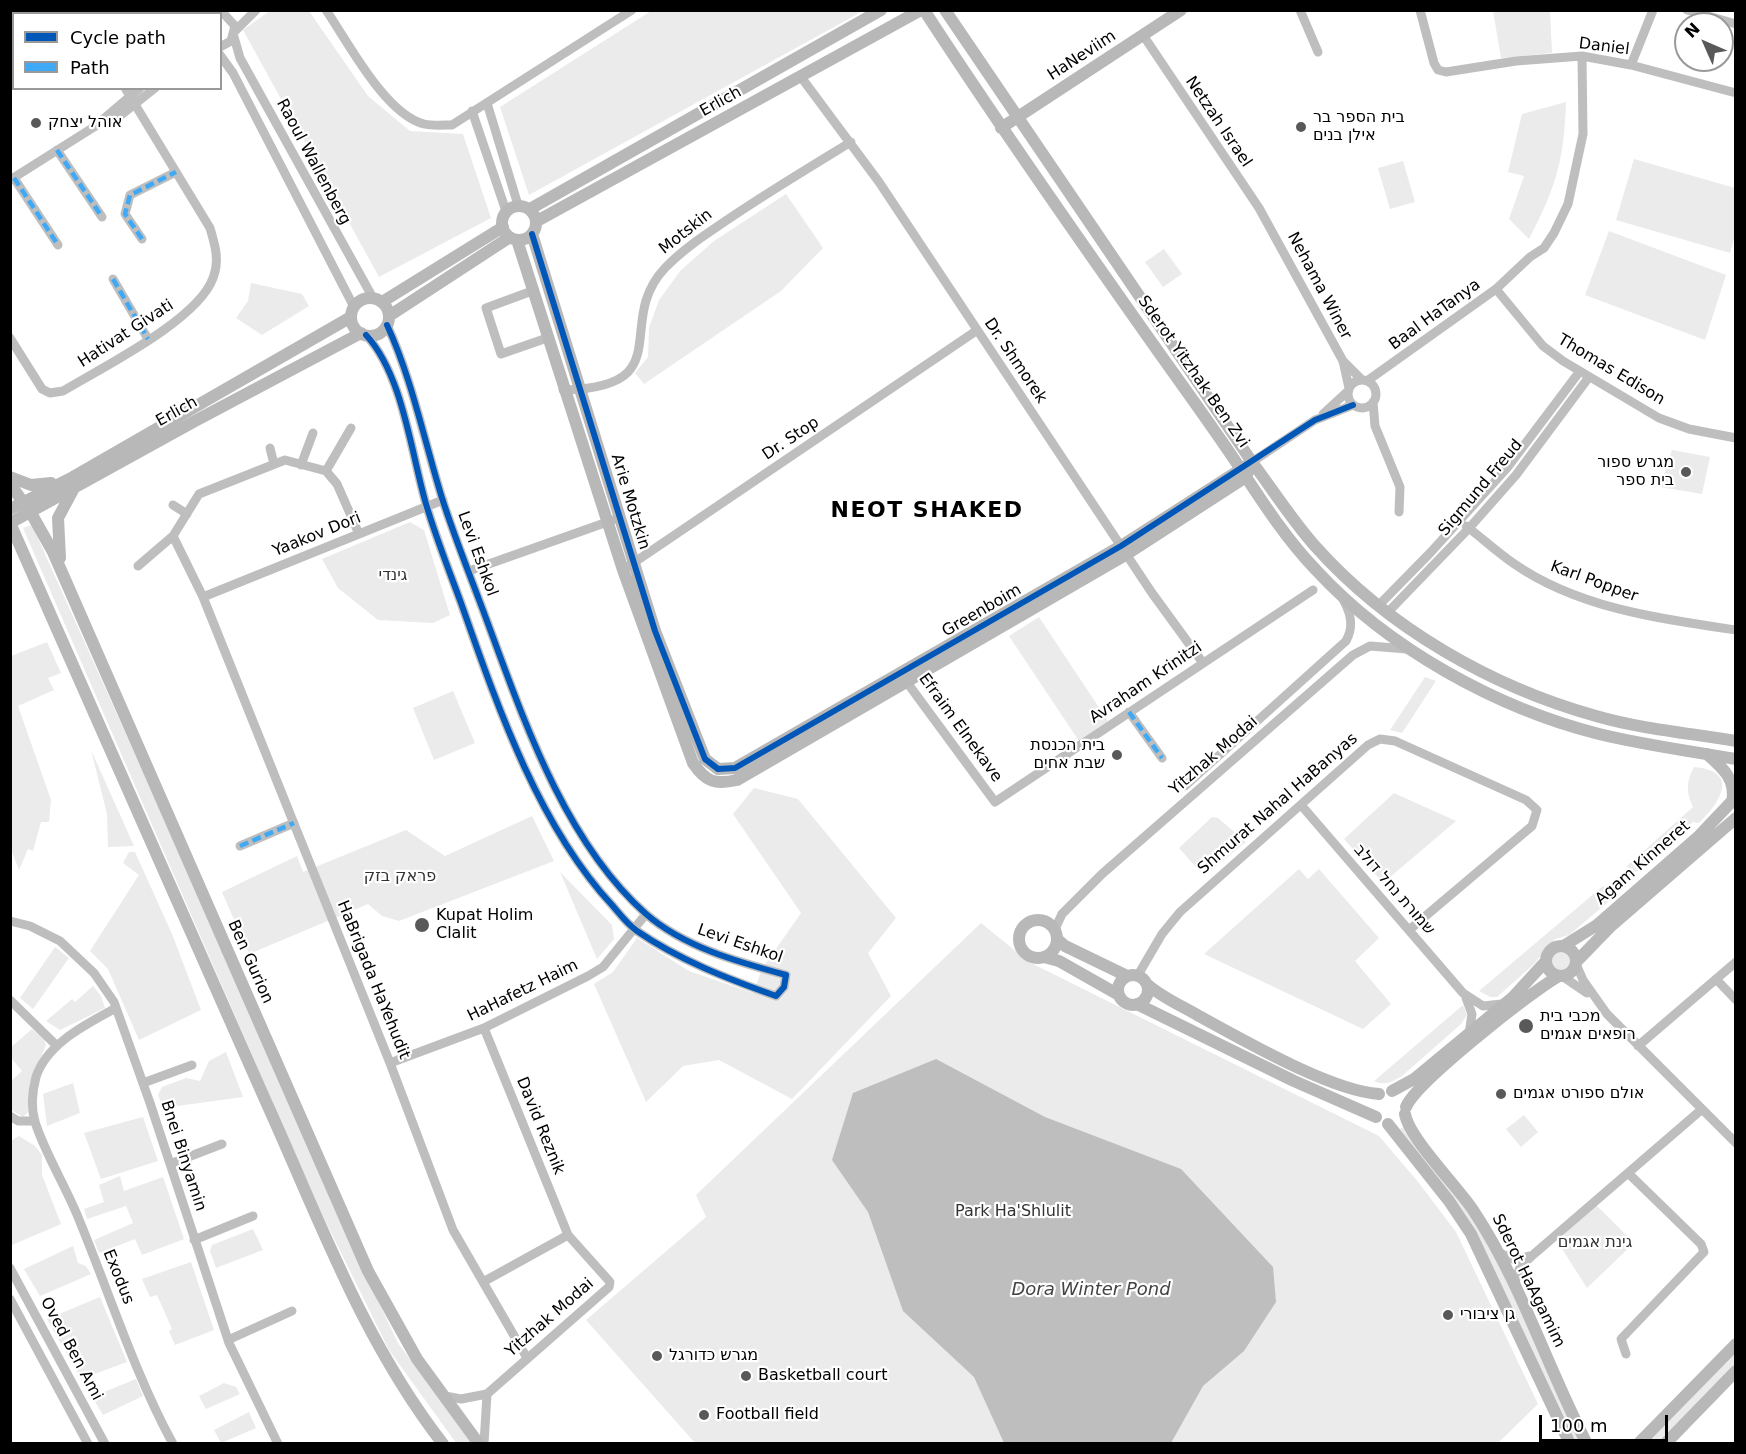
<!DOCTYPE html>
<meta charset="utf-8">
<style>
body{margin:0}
#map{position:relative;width:1746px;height:1454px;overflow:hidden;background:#fff;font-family:"DejaVu Sans",sans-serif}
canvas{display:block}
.frame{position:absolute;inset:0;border:12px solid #000;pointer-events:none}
.legend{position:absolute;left:12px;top:12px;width:210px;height:78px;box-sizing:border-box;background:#fff;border:2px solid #999;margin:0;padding:8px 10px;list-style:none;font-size:18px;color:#000}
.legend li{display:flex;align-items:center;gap:12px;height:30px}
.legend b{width:30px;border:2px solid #999}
.north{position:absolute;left:1674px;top:12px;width:60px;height:60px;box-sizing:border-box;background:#fff;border:2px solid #999;border-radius:50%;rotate:315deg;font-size:16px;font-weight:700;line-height:24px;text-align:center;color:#000}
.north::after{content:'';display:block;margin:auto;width:21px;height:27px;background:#595959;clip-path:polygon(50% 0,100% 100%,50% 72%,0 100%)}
.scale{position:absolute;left:1539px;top:1415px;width:129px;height:27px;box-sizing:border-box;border:3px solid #000;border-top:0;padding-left:8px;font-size:18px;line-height:21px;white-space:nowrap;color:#000;-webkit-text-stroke:4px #fff;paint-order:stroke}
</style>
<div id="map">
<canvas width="1746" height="1454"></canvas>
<div class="frame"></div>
<ul class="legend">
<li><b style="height:8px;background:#0057b8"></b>Cycle path</li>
<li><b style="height:8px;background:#3fa9f5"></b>Path</li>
</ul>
<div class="north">N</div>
<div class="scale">100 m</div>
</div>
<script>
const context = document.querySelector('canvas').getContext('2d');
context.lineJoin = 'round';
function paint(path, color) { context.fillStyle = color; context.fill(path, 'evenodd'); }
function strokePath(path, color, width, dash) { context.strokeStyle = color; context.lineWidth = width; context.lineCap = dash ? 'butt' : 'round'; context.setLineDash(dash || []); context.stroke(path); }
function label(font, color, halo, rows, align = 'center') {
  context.font = font + ' "DejaVu Sans","Noto Sans Hebrew",sans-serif'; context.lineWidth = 4.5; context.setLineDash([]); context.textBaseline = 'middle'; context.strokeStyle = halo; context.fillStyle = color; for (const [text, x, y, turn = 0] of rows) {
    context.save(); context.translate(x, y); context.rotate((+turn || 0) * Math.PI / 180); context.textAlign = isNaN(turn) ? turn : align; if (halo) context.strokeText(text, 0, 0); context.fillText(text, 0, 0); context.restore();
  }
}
paint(new Path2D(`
 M271,10l38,1 59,85 42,35 53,3 28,84 -112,59 -136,-247z
 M651,11h212l-334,184 -29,-88z
 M1493,11h57l2,42 -51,5z
 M1566,102c-2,59 -10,85 -37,137l-20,-20 15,-43 -16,-4 14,-58z
 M1634,159l101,29v48l-5,17 -114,-33z
 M1403,161l12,41 -25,7 -12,-41z
 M786,194l37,54 -42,43 -137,93 -9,-11 13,-16 1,-29 10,-28 22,-30 33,-29z
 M1609,231l117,44 -21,65 -120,-45z
 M1164,249l18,25 -19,13 -18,-25z
 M251,283l51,11 7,12 -47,29 -26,-17 12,-17z
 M1672,450l38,7 -8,37 -42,-7z
 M410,522l14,8 26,85 -17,8 -55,-3 -40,-32 -16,-29z
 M32,525l145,323 160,367 61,128 73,100h-15l-67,-93 -73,-148 -293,-674z
 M1039,617l69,104 -29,20 -70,-105z
 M47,642l14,31 -13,5 6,12 -36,16 33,94 -2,22h-8l-8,29 -5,-2 -9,21 -9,-23 1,-191z
 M1425,677l11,4 -34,52 -12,-3z
 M453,691l22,52 -41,17 -21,-52z
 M91,750l43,96 -26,1 -1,-33z
 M1694,767c46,4 27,35 5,56l-6,-1 -62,54 -4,-10 66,-59c-7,-14 -7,-26 1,-40z
 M754,788l44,11 98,119 -28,35 23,43 -99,103 -73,-39 -36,6 -37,36 -52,-118 19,-12 24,-34 52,33 64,22 9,-24 39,-56 -68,-99z
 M1394,793l62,28 -73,62 -39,-44z
 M532,816l22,45 -155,60 -17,-5 -14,-12 -119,50 -27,-62 75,-36 6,16 103,-42 39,26z
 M1212,817l6,1 28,24 -42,34 -25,-28z
 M129,852h6l37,82 29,76 -62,30 -31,-71 -18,-18 49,-76 -16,-12z
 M1299,869l9,10 11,-10 60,69 -24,23 36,43 -28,25 -159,-75z
 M560,872l52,53 2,14 -17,20z
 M1603,886l10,12 -44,37 -14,4 -22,26 -36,32h-7l-11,-6z
 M981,923l48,39 350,174 40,47 37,49 82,172 -41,40 -802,-1 -109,-123 120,-103 -10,-22z
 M55,947l14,11 -36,51 -13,-11z
 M1550 961a12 12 0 1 1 24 0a12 12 0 1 1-24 0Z
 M93,986l8,10 4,12 -45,22 -14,-9 26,-22 3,3z
 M1463,1005l4,10 -6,9 -59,52c-10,6 -17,10 -28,5z
 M32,1029l12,10 2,6 -14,35 -4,32 -5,5 -12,-7v-29l11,-10 -11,-13 -1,-10z
 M226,1052l17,45 -80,11 -5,-13 4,-8 24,-9 14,3 9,-20z
 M73,1083l7,30 -33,13 -4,-32z
 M1524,1115l14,17 -17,15 -15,-18z
 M143,1117l15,44 -57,18 -17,-46z
 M1405,1126l51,67 37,58 90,192h-8l-100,-210 -75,-104z
 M19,1136l16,10 7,9v20l19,49 -49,21 -1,-104z
 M120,1176l4,15 39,-14 21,62 -42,16 -7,-16 -36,14 -5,-13 39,-17 -7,-17 -39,13 -3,-10 20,-7 -5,-17z
 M1595,1204l39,39 -47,45 -30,-47z
 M253,1229l10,21 -47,18 -6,-17 2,-6z
 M73,1246l5,17 8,3 5,8 -51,22 -16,-27z
 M191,1262l23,68 -39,15 -6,-14 3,-2 -15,-34 -7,2 -8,-18z
 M100,1297l27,65 -46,17 -34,-60z
 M1735,1351v13l-76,79 -16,1z
 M136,1379l7,17 -40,19 -11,-18z
 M224,1383l12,4 4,7 -34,15 -7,-13z
 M249,1412l7,16 -35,15 -7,-13z`), '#ebebeb');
paint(new Path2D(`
 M936,1059l109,58 136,52 92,98 3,35 -32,49 -41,35 -32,57h-167l-30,-66 -71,-66 -35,-99 -36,-52 21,-67z`), '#bebebe');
strokePath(new Path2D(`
 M78,10l1,4
 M197,10l2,4
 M326,10c22,32 59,104 98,114 8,2 20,1 28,1l180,-115
 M1300,10l18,42
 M1420,10l14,53 4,7 8,2 70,-11 66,-5 49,9 105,28
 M1687,10l49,14
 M213,14h11l11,12 -4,15 -11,6
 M235,31l21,-21
 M1143,35l116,173 84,153 19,19
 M234,37l6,21 133,240
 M220,55l13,18 121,234
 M1631,65l22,-55
 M801,77l78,105 273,411 51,70
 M487,103l31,102
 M472,111l34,100
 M104,122l17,-7 34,-27
 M57,150l45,67
 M14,178l44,67
 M10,180l84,-53 46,-39
 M142,239l-17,-25 5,-19 46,-23
 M113,279l35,60
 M1496,289l47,57 20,15 96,57 30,11 47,9
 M532,291l-46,17 15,46 46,-16
 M366,335c37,40 45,118 60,169 10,34 23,66 35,99 36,102 77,222 151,302 7,8 15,19 25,26 42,29 91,48 139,65l8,-9 2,-12c-48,-13 -102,-28 -140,-61 -81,-72 -122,-193 -159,-293 -15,-41 -32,-82 -45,-123 -18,-58 -30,-119 -55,-173
 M10,338l32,51 8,4 13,-2c40,-24 135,-71 150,-113 7,-18 2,-33 -3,-50l-85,-140
 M1343,361l6,27
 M1348 394a14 14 0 1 1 28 0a14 14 0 1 1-28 0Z
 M1367,381l129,-92 34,-32 14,-9 10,-15 14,-29 15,-70 -1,-78
 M563,390c118,-3 50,-67 102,-122 19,-20 43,-35 65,-50 40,-27 80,-51 121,-76
 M1373,402l2,24 25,61 -1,25
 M1323,414l25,-23
 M270,448l4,16
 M1252,462l63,-42 38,-15
 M301,465l12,-32
 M326,471l25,-43
 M173,505l14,9
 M1466,526c16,12 31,26 47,37 64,45 147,56 223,67
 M359,534l-22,-50 -11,-13 -41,-11 -86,34 -26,42 30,61 187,466 63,167 30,52 85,-47
 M138,566l35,-30
 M623,570l353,-239
 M469,571l144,-51
 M203,597l240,-97
 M1379,605l52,-53 76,-84 73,-97
 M1388,612l83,-86 45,-51 73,-98
 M903,677l92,125 318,-212
 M1129,712l33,46
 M1185,786l161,-145c8,-14 5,-27 -2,-40
 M1301,805l162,188 20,13 19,-2
 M240,846l54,-23
 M10,921l20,5 30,15 34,32 20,29 36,101 79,240 49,101
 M1055,929l7,-15 40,-40 251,-219 17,-9 37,3
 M1576,964l7,16 24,34 129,129
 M1138,975l24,-41 18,-22 188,-167 12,-6 15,2 131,59 11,10 -5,16 -123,104
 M1562,976l25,17
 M1716,979l20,21
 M1466,998l6,16 -3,20
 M10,1000l47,46
 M116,1008c-29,16 -69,35 -80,69 -4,15 -5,31 -1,45 11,34 32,66 45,100 30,73 55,152 93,222
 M1638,1046l98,-84
 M390,1063l94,-35 104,-52 15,-9 43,-53
 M143,1083l49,-18
 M10,1116l8,5h17
 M170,1164l52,-20
 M194,1240l59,-24
 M1498,1252l17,8 14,-4
 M10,1268l95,176
 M483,1282l44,76
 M1514,1285l6,-18 14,-13 167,-144
 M10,1299l78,145
 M228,1340l64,-29
 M1626,1354l-5,-15 83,-87 -3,-8 -73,-71
 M445,1396l16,3 26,-5 122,-107 1,-5 -42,-47 -84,-207
 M484,1444l3,-50`), '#bebebe', 9);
strokePath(new Path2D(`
 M924,10c76,117 156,231 236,344 27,38 54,75 80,114 23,35 47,72 76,102 72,78 180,138 283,164 45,11 91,17 137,25
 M945,10l307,452c21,28 40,58 63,84 73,82 177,141 281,170 45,13 93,17 140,25
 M1001,128l180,-118
 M502 223a17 17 0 1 1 34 0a17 17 0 1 1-34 0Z
 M530,209l351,-199
 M537,221l384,-211
 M532,234l123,397 50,128 13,10 17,-1 386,-222 131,-84
 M517,240l106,330 70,193c13,19 22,22 44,17l390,-226 119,-77 6,-15
 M351 317a19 19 0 1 1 38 0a19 19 0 1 1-38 0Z
 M382,302l121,-75
 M389,316l121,-79
 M10,477l21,8 20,-2
 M10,484l21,29 22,39 315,719 49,88 62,85
 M10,509l63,-32 278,-160
 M10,523c87,193 170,388 257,581 54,119 95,235 176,340
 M10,523l185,-102 166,-88
 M60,558l-2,-40 15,-28
 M1707,754c16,14 30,26 25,49
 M1019 939a19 19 0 1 1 38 0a19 19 0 1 1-38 0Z
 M1057,939l8,7 62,30
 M1565,945l32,-20 102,-89 37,-39
 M1546 961a15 15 0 1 1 30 0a15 15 0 1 1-30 0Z
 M1044,957l15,4 60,34
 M1577,961l33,-34 126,-109
 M1118 990a15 15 0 1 1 30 0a15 15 0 1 1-30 0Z
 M1148,985c15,13 34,21 51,31 44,24 132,75 180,78
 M1137,1004l157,77 82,36
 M1392,1091l22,-12 99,-82 33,-36
 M1406,1107c10,-25 126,-116 153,-131
 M1405,1114c4,24 52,72 68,96 48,72 74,157 114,234
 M1388,1124l61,77 22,33 99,210
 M1638,1444l98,-100
 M1665,1444l71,-73`), '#b8b8b8', 12);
strokePath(new Path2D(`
 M57,150l45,67
 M14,178l44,67
 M142,239l-17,-25 5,-19 46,-23
 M113,279l35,60
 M1129,712l33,46
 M240,846l54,-23`), '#3fa9f5', 4.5, [9, 4.5]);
strokePath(new Path2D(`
 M532,234l123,397 50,128 13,10 17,-1 386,-222 194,-126 38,-15
 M366,335c37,40 45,118 60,169 10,34 23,66 35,99 36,102 77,222 151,302 7,8 15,19 25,26 42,29 91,48 139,65l8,-9 2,-12c-48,-13 -102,-28 -140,-61 -81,-72 -122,-193 -159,-293 -15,-41 -32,-82 -45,-123 -18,-58 -30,-119 -55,-173`), '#0057b8', 6);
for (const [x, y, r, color] of [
 [36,123,6,"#595959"],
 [1301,127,6,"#595959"],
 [1686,472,6,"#595959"],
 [1117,755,6,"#595959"],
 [422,925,8,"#595959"],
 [1526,1026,8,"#595959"],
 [1501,1094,6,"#595959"],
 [1448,1315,6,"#595959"],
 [657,1356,6,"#595959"],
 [746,1376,6,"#595959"],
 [704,1415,6,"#595959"]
]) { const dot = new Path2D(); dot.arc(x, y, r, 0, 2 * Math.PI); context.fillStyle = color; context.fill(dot); strokePath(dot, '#fff', 2); }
label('16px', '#000', '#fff', [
 ["Daniel",1604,47,7],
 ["HaNeviim",1082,56,-33],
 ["Erlich",721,102,-29],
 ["Netzah Israel",1218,122,56],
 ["Raoul Wallenberg",313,162,62],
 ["Motskin",686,232,-38],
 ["Nehama Winer",1319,286,62],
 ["Baal HaTanya",1435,315,-36],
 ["Hativat Givati",126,334,-33],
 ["Dr. Shmorek",1015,361,56],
 ["Thomas Edison",1611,370,31],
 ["Sderot Yitzhak Ben Zvi",1193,372,55],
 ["Erlich",177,412,-29],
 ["Dr. Stop",791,439,-34],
 ["Sigmund Freud",1481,488,-50],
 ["Arie Motzkin",630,502,73],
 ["Yaakov Dori",317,535,-22],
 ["Levi Eshkol",477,554,70],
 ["Karl Popper",1594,582,20],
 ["Greenboim",982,611,-30],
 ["Avraham Krinitzi",1146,683,-34],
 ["Efraim Elnekave",960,728,54],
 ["Yitzhak Modai",1214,756,-41],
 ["Shmurat Nahal HaBanyas",1278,804,-41],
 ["Agam Kinneret",1643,863,-41],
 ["שמורת נחל דולב",1394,890,49],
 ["Levi Eshkol",740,944,19],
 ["Ben Gurion",250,962,66],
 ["HaBrigada HaYehudit",373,980,68],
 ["HaHafetz Haim",523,991,-26],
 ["David Reznik",540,1126,68],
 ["Bnei Binyamin",183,1156,72],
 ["Exodus",118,1277,68],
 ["Sderot HaAgamim",1528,1281,64],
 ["Yitzhak Modai",550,1318,-41],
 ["Oved Ben Ami",71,1349,62]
]);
label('16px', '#000', '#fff', [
 ["בית הספר בר",1313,118],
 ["אילן בנים",1313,136],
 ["אוהל יצחק",48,123],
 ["מגרש ספור",1674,463,"right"],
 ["בית ספר",1674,481,"right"],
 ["בית הכנסת",1105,746,"right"],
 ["שבת אחים",1105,764,"right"],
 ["Kupat Holim",436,916],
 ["Clalit",436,934],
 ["מכבי בית",1540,1017],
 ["רופאים אגמים",1540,1035],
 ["אולם ספורט אגמים",1513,1094],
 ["גן ציבורי",1460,1315],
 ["מגרש כדורגל",669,1356],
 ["Basketball court",758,1376],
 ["Football field",716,1415]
], 'left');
label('16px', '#323232', '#fff', [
 ["גינדי",393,576],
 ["פראק בזק",400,877],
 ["Park Ha'Shlulit",1013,1212],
 ["גינת אגמים",1595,1243]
]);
label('italic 18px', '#434343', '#fff', [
 ["Dora Winter Pond",1091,1290]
]);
context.letterSpacing = '1.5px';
label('bold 22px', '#000', '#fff', [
 ["NEOT SHAKED",927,511]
]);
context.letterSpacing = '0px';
</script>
